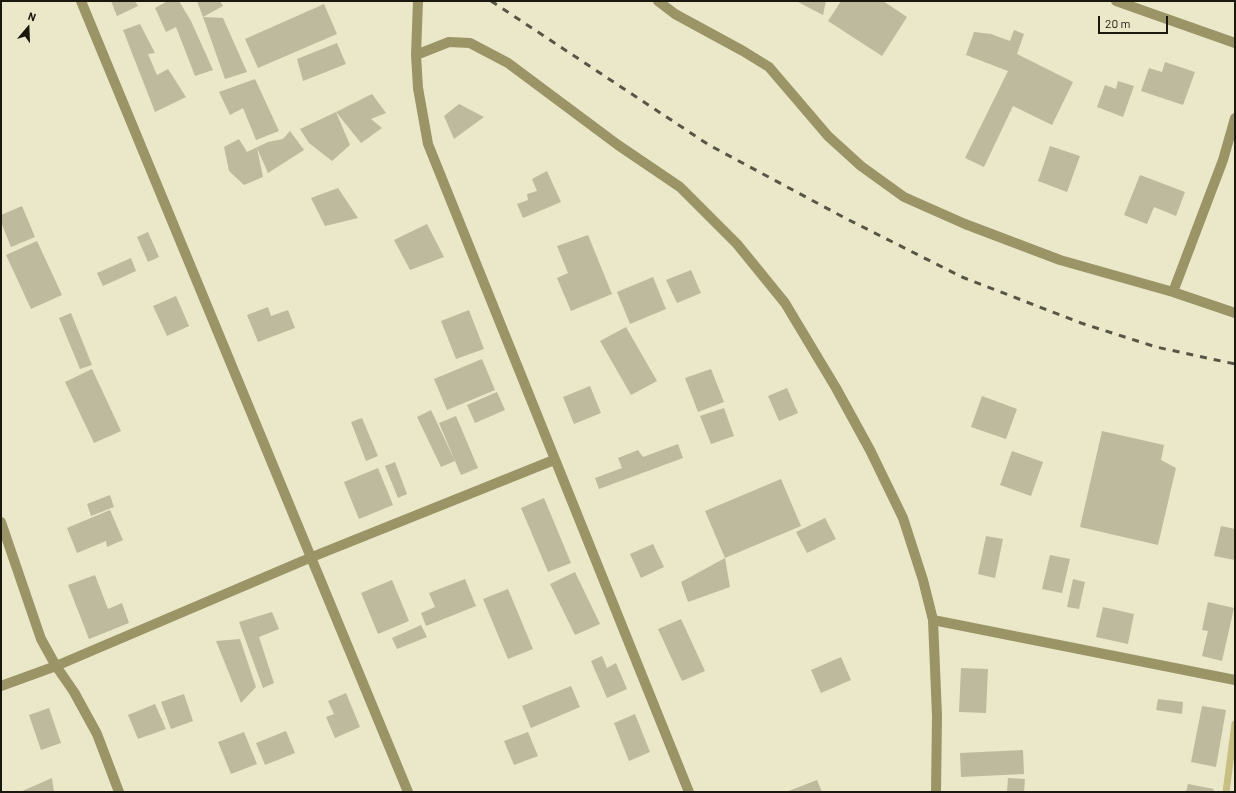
<!DOCTYPE html>
<style>
body{margin:0}
#map{position:relative;width:1236px;height:793px;overflow:hidden;background:#ebe7c9;font-family:Barlow,sans-serif}
canvas{display:block}
.frame{position:absolute;inset:0;border:2px solid #1a180e;pointer-events:none}
.north{position:absolute;left:8px;top:8px;width:40px;height:40px;-webkit-text-stroke:3px #ebe7c9;paint-order:stroke;rotate:19deg;font-size:11px;font-weight:700;line-height:16px;text-align:center;color:#1a180e}
.north::after{content:'';display:block;margin:auto;width:14px;height:18px;background:#1a180e;clip-path:polygon(50% 0,100% 100%,50% 72%,0 100%)}
.scale{position:absolute;left:1098px;top:16px;width:70px;height:18px;box-sizing:border-box;border:2px solid #1a180e;border-top:0;padding-left:5px;font-size:12px;line-height:14px;white-space:nowrap;color:#1a180e;-webkit-text-stroke:3px #ebe7c9;paint-order:stroke}
</style>
<div id="map">
<canvas width="1236" height="793"></canvas>
<div class="frame"></div>
<div class="north">N</div>
<div class="scale">20 m</div>
</div>
<script>
const context = document.querySelector('canvas').getContext('2d');
context.lineJoin = 'round';
function strokePath(path, color, width, dash) { context.strokeStyle = color; context.lineWidth = width; context.lineCap = dash ? 'butt' : 'round'; context.setLineDash(dash || []); context.stroke(path); }
function paint(path, color) { context.fillStyle = color; context.fill(path, 'evenodd'); }
strokePath(new Path2D(`
 M1226,792l9,-68`), '#c8bf82', 7);
paint(new Path2D(`
 M111,1h24l3,5 -21,10z
 M168,1h11l12,20 22,49 -18,6 -19,-49 -10,5 -11,-24z
 M197,1h23l3,5 -20,11z
 M796,1h30l-3,14z
 M841,1h42l24,16 -25,39 -54,-35z
 M324,4l13,30 -79,34 -13,-29z
 M203,17l20,1 24,54 -22,7z
 M140,24l15,29 -7,1 9,21 11,-6 18,28 -31,15 -32,-82z
 M1014,30l10,4 -7,20 56,28 -21,43 -39,-19 -29,61 -19,-9 43,-87 -42,-16 8,-23 17,2 19,7z
 M337,43l9,21 -43,17 -6,-22z
 M1165,62l30,10 -12,33 -42,-14 8,-23 13,4z
 M255,79l24,52 -23,9 -13,-32 -13,7 -11,-23z
 M1118,81l16,5 -11,31 -26,-10 8,-22 11,4z
 M372,94l14,19 -15,6 11,9 -21,15 -25,-31 14,33 -18,16 -23,-18 -9,-14 36,-17z
 M459,104l25,13 -30,22 -10,-23z
 M290,131l14,19 -36,23 -11,-25 6,29 -19,8 -15,-14 -5,-24 15,-8 8,13 21,-10 15,-3z
 M1050,146l30,10 -13,36 -29,-11z
 M547,171l14,31 -38,16 -6,-14 11,-4 -1,-6 10,-3 -5,-12z
 M1140,175l45,17 -9,24 -22,-9 -7,17 -23,-9z
 M338,188l20,30 -33,8 -14,-28z
 M22,206l13,31 -24,10 -10,-25v-7z
 M427,224l17,33 -34,13 -16,-30z
 M148,232l11,25 -11,5 -11,-25z
 M588,235l24,59 -41,17 -14,-33 11,-5 -11,-27z
 M37,241l25,54 -31,14 -25,-54z
 M131,258l5,13 -33,15 -6,-13z
 M691,270l10,23 -24,10 -11,-23z
 M653,277l13,32 -36,15 -13,-32z
 M176,296l13,30 -22,10 -14,-30z
 M268,307l3,9 17,-6 7,18 -37,14 -11,-27z
 M469,310l15,39 -28,10 -15,-38z
 M71,313l21,52 -12,4 -21,-51z
 M626,327l31,54 -26,14 -31,-54z
 M482,359l13,31 -48,20 -13,-31z
 M92,369l29,62 -27,12 -29,-61z
 M711,369l13,33 -26,10 -13,-34z
 M590,386l11,27 -27,11 -11,-27z
 M787,388l11,25 -19,8 -11,-25z
 M497,392l8,18 -30,13 -8,-18z
 M982,396l35,13 -11,30 -35,-12z
 M724,408l10,28 -23,8 -11,-28z
 M431,410l24,51 -14,6 -24,-50z
 M456,416l22,52 -17,7 -22,-52z
 M362,418l16,38 -12,5 -15,-39z
 M1102,431l62,14 -3,15 15,8 -18,77 -78,-18z
 M678,444l5,14 -84,31 -4,-11 27,-10 -4,-10 20,-8 5,7z
 M1012,451l31,11 -12,34 -31,-11z
 M395,462l12,32 -9,4 -13,-32z
 M378,468l15,37 -34,14 -15,-37z
 M781,479l20,47 -76,32 -20,-47z
 M110,495l4,12 -23,9 -4,-12z
 M544,498l27,65 -23,9 -27,-64z
 M110,510l13,30 -16,7 -1,-6 -29,12 -10,-25z
 M825,518l11,21 -29,14 -11,-21z
 M1221,526l14,3v31l-21,-4z
 M986,536l17,3 -8,39 -17,-4z
 M653,544l11,23 -23,11 -11,-24z
 M1050,555l20,4 -8,34 -20,-4z
 M725,558l5,29 -42,15 -7,-20z
 M575,572l25,52 -25,11 -25,-51z
 M95,575l13,34 14,-6 7,20 -40,16 -21,-54z
 M465,579l11,27 -50,20 -5,-13 14,-6 -6,-14z
 M1073,579l12,3 -6,27 -12,-2z
 M392,580l17,41 -31,13 -17,-41z
 M508,589l25,60 -25,10 -25,-60z
 M1208,602l26,6 -12,53 -20,-5 6,-25 -6,-1z
 M1103,607l31,7 -6,30 -32,-7z
 M272,612l7,17 -20,8 15,46 -11,5 -24,-66z
 M681,619l24,52 -23,10 -24,-52z
 M421,625l6,12 -30,12 -5,-11z
 M240,639l16,48 -15,16 -25,-62z
 M602,656l5,12 9,-5 11,26 -20,9 -16,-37z
 M841,657l10,23 -30,13 -10,-23z
 M961,668l27,1 -2,44 -27,-1z
 M571,686l9,21 -49,21 -9,-22z
 M346,693l14,34 -25,11 -9,-21 8,-3 -6,-13z
 M184,694l9,27 -22,8 -10,-27z
 M1158,699l25,3 -1,12 -26,-4z
 M155,704l11,25 -28,10 -10,-24z
 M1202,706l24,4 -10,57 -25,-5z
 M49,708l12,35 -20,7 -12,-35z
 M635,714l15,38 -21,9 -15,-38z
 M286,731l9,22 -30,12 -9,-22z
 M244,732l13,32 -26,10 -13,-32z
 M528,732l10,24 -24,9 -10,-24z
 M1023,750l1,24 -63,3 -1,-24z
 M52,778l2,14h-34z
 M1008,778l17,1 -1,13h-17z
 M817,780l5,12h-36z
 M1188,784l26,5 -1,3h-27z`), '#beba9d');
strokePath(new Path2D(`
 M81,1l327,791
 M418,1l-2,54 2,33 10,56 261,648
 M658,1l17,13 68,37 26,16 59,69 33,30 43,31 61,27 95,36 113,32 62,21
 M1116,1l119,42
 M416,55l33,-13 21,1 38,20 110,82 62,42 57,57 48,59 51,85 34,62 33,68 20,62 10,40 4,96 -1,76
 M1173,292l50,-132 12,-42
 M1,522l40,117 15,27 18,26 23,42 22,58
 M933,620l302,60
 M1,686l55,-20 256,-109 242,-97`), '#9a9466', 10);
strokePath(new Path2D(`
 M491,1l218,144 136,73 117,59 119,46 75,24 79,17`), '#575545', 3, [7, 7]);
</script>
